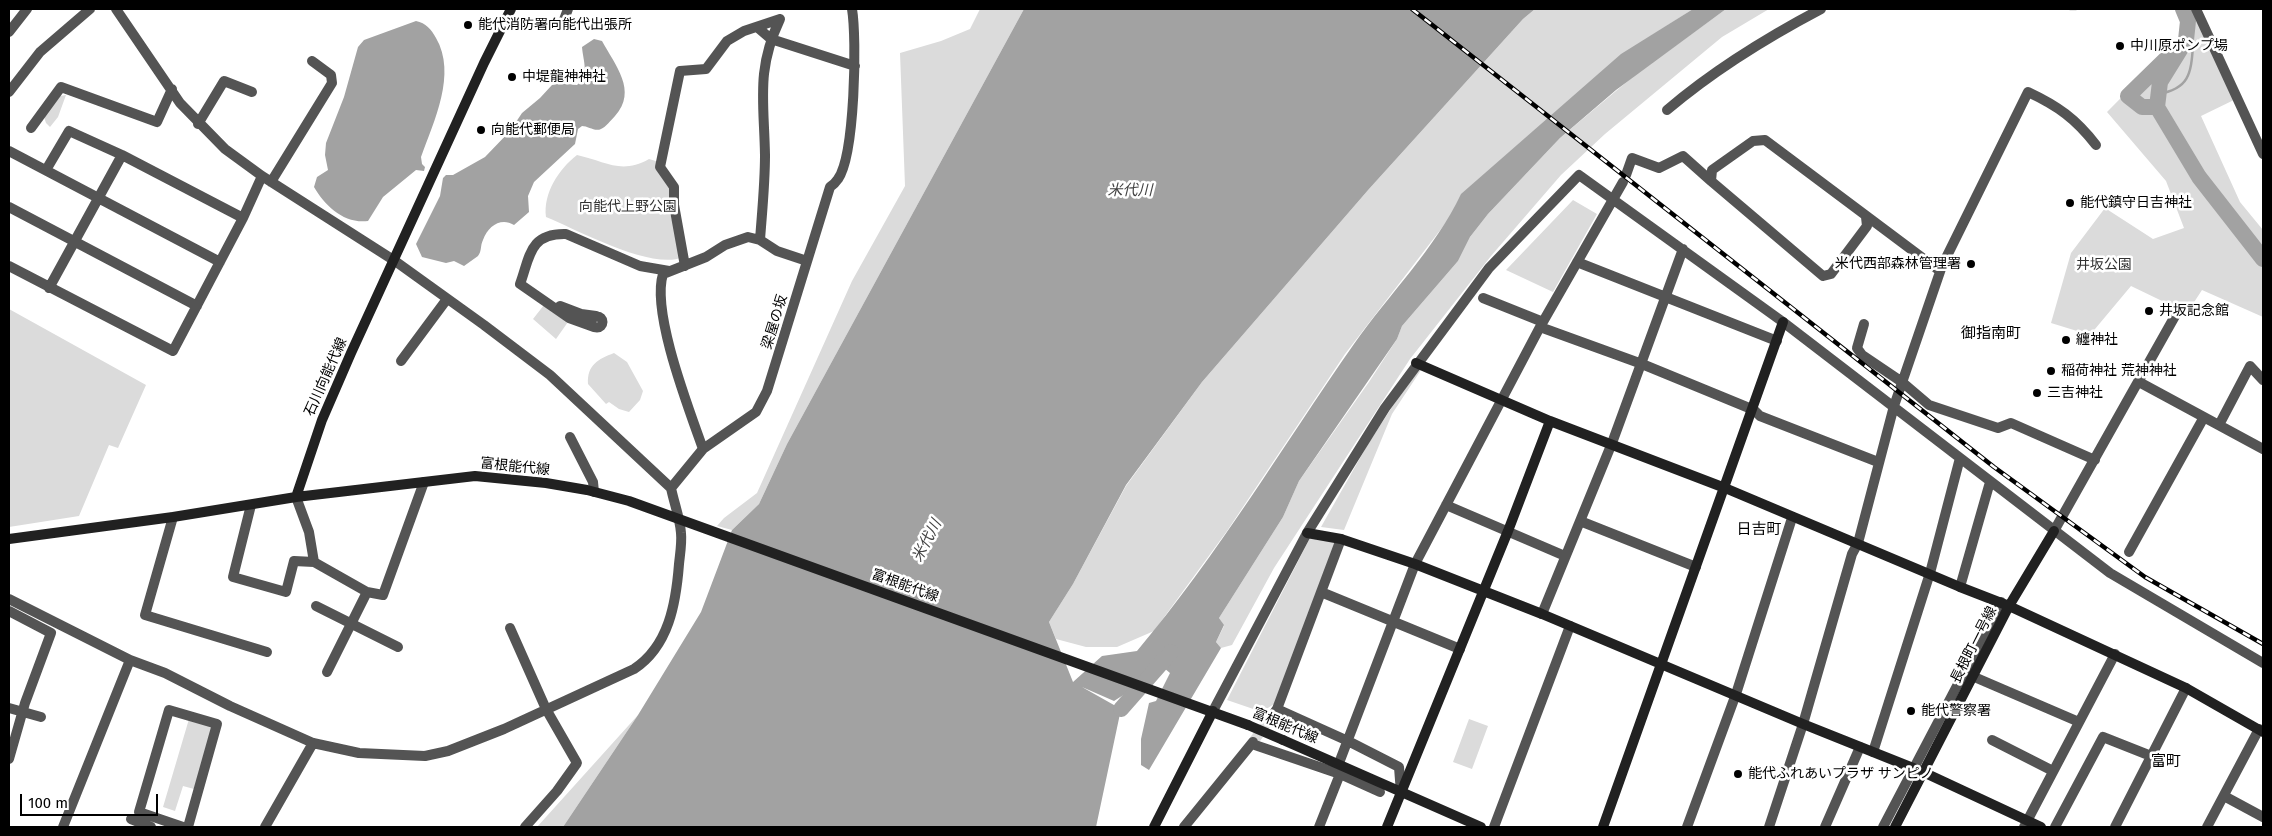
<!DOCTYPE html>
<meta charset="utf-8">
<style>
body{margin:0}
#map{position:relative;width:2272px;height:836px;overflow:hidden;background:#fff;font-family:"Fira Sans",sans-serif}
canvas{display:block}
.frame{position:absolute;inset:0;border:10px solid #000;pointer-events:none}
.scale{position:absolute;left:20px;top:794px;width:138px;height:22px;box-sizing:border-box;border:2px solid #000;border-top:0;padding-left:6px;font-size:15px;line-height:18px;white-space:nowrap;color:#000;-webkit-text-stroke:4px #fff;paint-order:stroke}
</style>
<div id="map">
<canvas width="2272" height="836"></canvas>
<div class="frame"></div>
<div class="scale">100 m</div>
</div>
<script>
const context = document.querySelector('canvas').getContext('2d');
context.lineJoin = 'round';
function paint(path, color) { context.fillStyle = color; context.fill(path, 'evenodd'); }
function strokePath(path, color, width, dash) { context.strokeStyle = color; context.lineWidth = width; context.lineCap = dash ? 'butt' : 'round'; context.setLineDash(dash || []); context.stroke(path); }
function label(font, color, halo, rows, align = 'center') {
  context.font = font + ' "Fira Sans","Noto Sans JP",sans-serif'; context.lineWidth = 5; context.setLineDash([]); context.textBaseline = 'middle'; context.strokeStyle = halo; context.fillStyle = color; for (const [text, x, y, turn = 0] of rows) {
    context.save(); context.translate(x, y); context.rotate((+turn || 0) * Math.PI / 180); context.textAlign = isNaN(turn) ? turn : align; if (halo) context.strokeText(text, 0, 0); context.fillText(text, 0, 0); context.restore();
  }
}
paint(new Path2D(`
 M980,9h44l-237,435 -28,60 -27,26 -15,-4 7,-8 33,-25 95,-212 53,-95 -5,-133 41,-12 29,-12z
 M1535,9h158l-72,46 -159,139 -11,22 -106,138 -118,177 -73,100 -37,16h-31l-30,-8 -7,-17 24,-38 53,-98 76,-104 167,-193 154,-170z
 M1726,9h43l-47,28 -117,97 -44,41 -70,81 -81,103 -136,209 -42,77 -11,3 -5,-6 8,-16 -5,-8 64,-101 16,-36 70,-99 28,-43 5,-13 56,-65 12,-24 18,-23 72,-76 75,-63z
 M2200,18l36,81 -35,17 39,86 23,28v87l-61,-27 -15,23 -56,-27 -41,49 -39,-12 20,-70 34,-45 48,31 31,-11 -18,-47 -59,-69z
 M66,95l-8,22 -8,10 -4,-4 -2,-6 16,-21z
 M577,155c28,6 44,20 72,4l10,3 12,26 -2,22 14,47c-31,14 -105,-27 -137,-40 -3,-24 13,-48 31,-62z
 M1573,200l24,14 -44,78 -47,-22z
 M544,305l24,17 -12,17 -23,-20z
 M9,309l137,76 -28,63 -9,-3 -30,71 -70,11z
 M614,353l13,9 16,29 -3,9 -11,12 -10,-3 -10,-7 -3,2 -18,-20c-1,-19 10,-25 26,-31z
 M1417,369l4,1 -29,44 -48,116 -23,-3 47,-83z
 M1310,538l27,5 -63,161 -12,8 -35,-12z
 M638,715l-75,112h-26z
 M189,719l24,7 -19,63 -11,-3 -8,25 -12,-4z
 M1469,719l19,7 -16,43 -19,-7z`), '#dbdbdb');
paint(new Path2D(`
 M1024,9h511l-12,10 -154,170 -167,193 -76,103 -53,99 -24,38 24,60 29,-26 35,-5c81,-96 145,-204 217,-307 35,-50 81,-95 107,-150l160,-140 72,-45h33l-110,81 -56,48 -72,76 -18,23 -12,24 -56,65 -5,13 -98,142 -16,36 -64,101 5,7 -8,17 5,6 -72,122 -8,-5v-26l8,-36 7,-2 14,-28 -6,-5 -12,-1 -24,25 -14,9 -32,-14 39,22 -25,118h-533l75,-112 63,-103 31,-82 27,-26 28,-60z
 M416,21c10,2 15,8 20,17 21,36 -2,83 -15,119l1,7 3,3 -1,4 -8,-1 -33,27 -15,24c-24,3 -43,-15 -54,-34l3,-10 11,-7 -3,-15 1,-12 18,-46 14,-50 6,-7z
 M594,39l8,2c13,24 36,50 13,75 -4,4 -9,11 -14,13 -6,3 -13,-3 -19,-3l-4,3 -3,15 -41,38 -6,14 1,16 -15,13c-13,-8 -26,1 -31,15 -3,6 -1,11 -5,16l-14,10 -10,-5 -8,2 -24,-6 -6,-13 24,-48 3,-18 3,-3h7l32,-18 25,-26 12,-18 18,-15 12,-13 7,-2 18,2c13,-10 6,-24 5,-38z`), '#a2a2a2');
strokePath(new Path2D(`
 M2070,9h6
 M2158,94c31,-5 33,-20 35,-48l-7,-6`), '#a2a2a2', 2.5);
strokePath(new Path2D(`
 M2183,9l5,12 -2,19 -26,42 -3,25 42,70 64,82
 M2157,107h-15l-14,-11 39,-38
 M1121,709l50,-57`), '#a2a2a2', 16);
strokePath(new Path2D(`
 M1253,742l19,-26`), '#d9d9d9', 10, [10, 5]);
strokePath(new Path2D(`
 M116,9l64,94 45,46 37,27 133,85 89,64 66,50 121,113
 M2196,9l67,145
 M562,25l6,-16
 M757,27l14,12 84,27
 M9,32l18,-23
 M9,92l31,-40 50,-43
 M1667,110c47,-40 99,-72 154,-101
 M198,124l26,-43 28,11
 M31,128l30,-41 96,35 15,-33
 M9,151l211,111
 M46,170l23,-39 53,24 121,63
 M1626,175l6,-17 27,10 24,-12 28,25
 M271,182l61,-99 -1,-8 -19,-14
 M9,207l188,99
 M1866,217l1,9 -36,48 -8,2 -112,-95 1,-11 41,-29 12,-1 175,131
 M760,240c2,-28 5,-56 5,-85 -1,-54 -9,-85 15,-136
 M1577,262l200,79
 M9,266l164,85 70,-133 19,-42
 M685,266l-11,-61v-18l-14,-20 20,-96 26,-2 21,-28 17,-10 36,-12
 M49,288l73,-133
 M1483,298l60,24
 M560,306l21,8 15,2
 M591.5 322a5.5 5.5 0 1 1 11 0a5.5 5.5 0 1 1-11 0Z
 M1864,324l-7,24 5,7 40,27 27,23 69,23 13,-5 84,37
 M594,327l-25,-9 -49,-34c10,-27 9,-51 46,-50l74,32 29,5
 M1540,327l102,37 112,46 6,6 118,46
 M401,361l46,-62
 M2139,382l124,67
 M2219,425l31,-59 13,14
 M570,437l23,45 1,10
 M703,449c-14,-40 -52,-137 -40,-175l43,-17 19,-12 23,-8 12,3 17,11 30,10
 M296,497l13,35 5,30 53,30 16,3 41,-113
 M251,505l-18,72 53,15 8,-31 20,1
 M1446,505l119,51
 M173,517l-28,98 122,37
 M1580,521l116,46
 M2054,531l121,-215
 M2129,552l75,-135
 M1960,587l30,-105
 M1321,592l139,57
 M9,599l121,61 35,13 65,33 83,37 46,10 66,3 23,-5 56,-22 130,-60c35,-23 42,-66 45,-105 1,-10 3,-21 2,-31 -1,-15 -7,-30 -10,-45l32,-39 53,-37 11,-21 63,-204c3,-2 6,-5 8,-8 17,-24 19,-140 14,-170
 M316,606l82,41
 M9,611l42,22 -26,70 -16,56
 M1542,614l70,-171 71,-194
 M510,628l36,81 31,54 -20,28 -32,36
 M327,672l40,-80
 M1965,673l114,49
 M9,708l32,9
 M1277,709l71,32 51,26 2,26
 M1213,711l94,-178 78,-125 104,-140 90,-93 204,147 327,251 153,90
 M1272,716l5,-7 64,-170
 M1992,740l61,31
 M1252,744l88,30 -21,53
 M1873,752l57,-179 30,-115
 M1339,763l76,-199 125,-237 83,-145
 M1340,774l40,18
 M2224,796l39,21
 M131,819l20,8
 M63,827l67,-167
 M183,827l-44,-15 30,-102 48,14 -29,103
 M265,827l48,-84
 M1184,827l69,-85
 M1494,827l76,-201
 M1687,827l49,-133 56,-176
 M1769,827l34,-103 49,-170 6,-11 36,-137 48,-140 86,-174c30,14 48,27 68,53
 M1825,827l35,-80
 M1883,827l118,-225
 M2024,827l91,-173
 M2055,827l48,-90 48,19
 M2115,827l71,-139
 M2207,827l52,-98`), '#545454', 10);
strokePath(new Path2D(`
 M1416,363l134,58 175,67 235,99 49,19 177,82 77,44
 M296,497l26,-77 29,-67 133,-290 27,-54
 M1307,533l34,6 74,25 127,50 261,110 120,48 118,55
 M9,539l164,-22 123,-20 179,-21 71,7 41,7 42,11 619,224
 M1283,740l198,87
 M1154,827l59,-116
 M1387,827l121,-296 42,-110
 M1603,827l180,-505
 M1895,827l114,-221 45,-75`), '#212121', 10);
const rail = new Path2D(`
 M1412,9l582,458 151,110 118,67`);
strokePath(rail, '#000', 4.5);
strokePath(rail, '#fff', 2.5, [8]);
strokePath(new Path2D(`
 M1248,725l35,15`), '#212121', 10);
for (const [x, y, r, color] of [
 [468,25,5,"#000"],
 [2120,46,5,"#000"],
 [512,77,5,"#000"],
 [481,130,5,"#000"],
 [2070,203,5,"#000"],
 [1971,264,5,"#000"],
 [2149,311,5,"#000"],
 [2066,340,5,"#000"],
 [2051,371,5,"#000"],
 [2037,393,5,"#000"],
 [1911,711,5,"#000"],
 [1738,774,5,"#000"]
]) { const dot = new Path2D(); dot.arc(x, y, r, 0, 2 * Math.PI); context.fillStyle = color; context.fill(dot); strokePath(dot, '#fff', 2); }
label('14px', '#000', '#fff', [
 ["能代消防署向能代出張所",478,25],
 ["中川原ポンプ場",2130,46],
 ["中堤龍神神社",522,77],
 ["向能代郵便局",491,130],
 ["能代鎮守日吉神社",2080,203],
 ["米代西部森林管理署",1961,264,"right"],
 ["井坂記念館",2159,311],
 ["纏神社",2076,340],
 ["稲荷神社 荒神神社",2061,371],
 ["三吉神社",2047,393],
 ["能代警察署",1921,711],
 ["能代ふれあいプラザ サンピノ",1748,774]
], 'left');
label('14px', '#323232', '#fff', [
 ["向能代上野公園",628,207],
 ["井坂公園",2104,265]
]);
label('14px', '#000', '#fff', [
 ["梁屋の坂",775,322,-73],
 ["石川向能代線",326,377,-66],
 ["富根能代線",515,467,6],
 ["富根能代線",905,586,20],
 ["長根町一号線",1974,645,-63],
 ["富根能代線",1285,726,23]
]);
label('italic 15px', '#434343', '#fff', [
 ["米代川",1130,191],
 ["米代川",927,541,-62]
]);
label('15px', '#000', '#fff', [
 ["御指南町",1991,334],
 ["日吉町",1759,530],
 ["富町",2166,762]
]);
</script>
